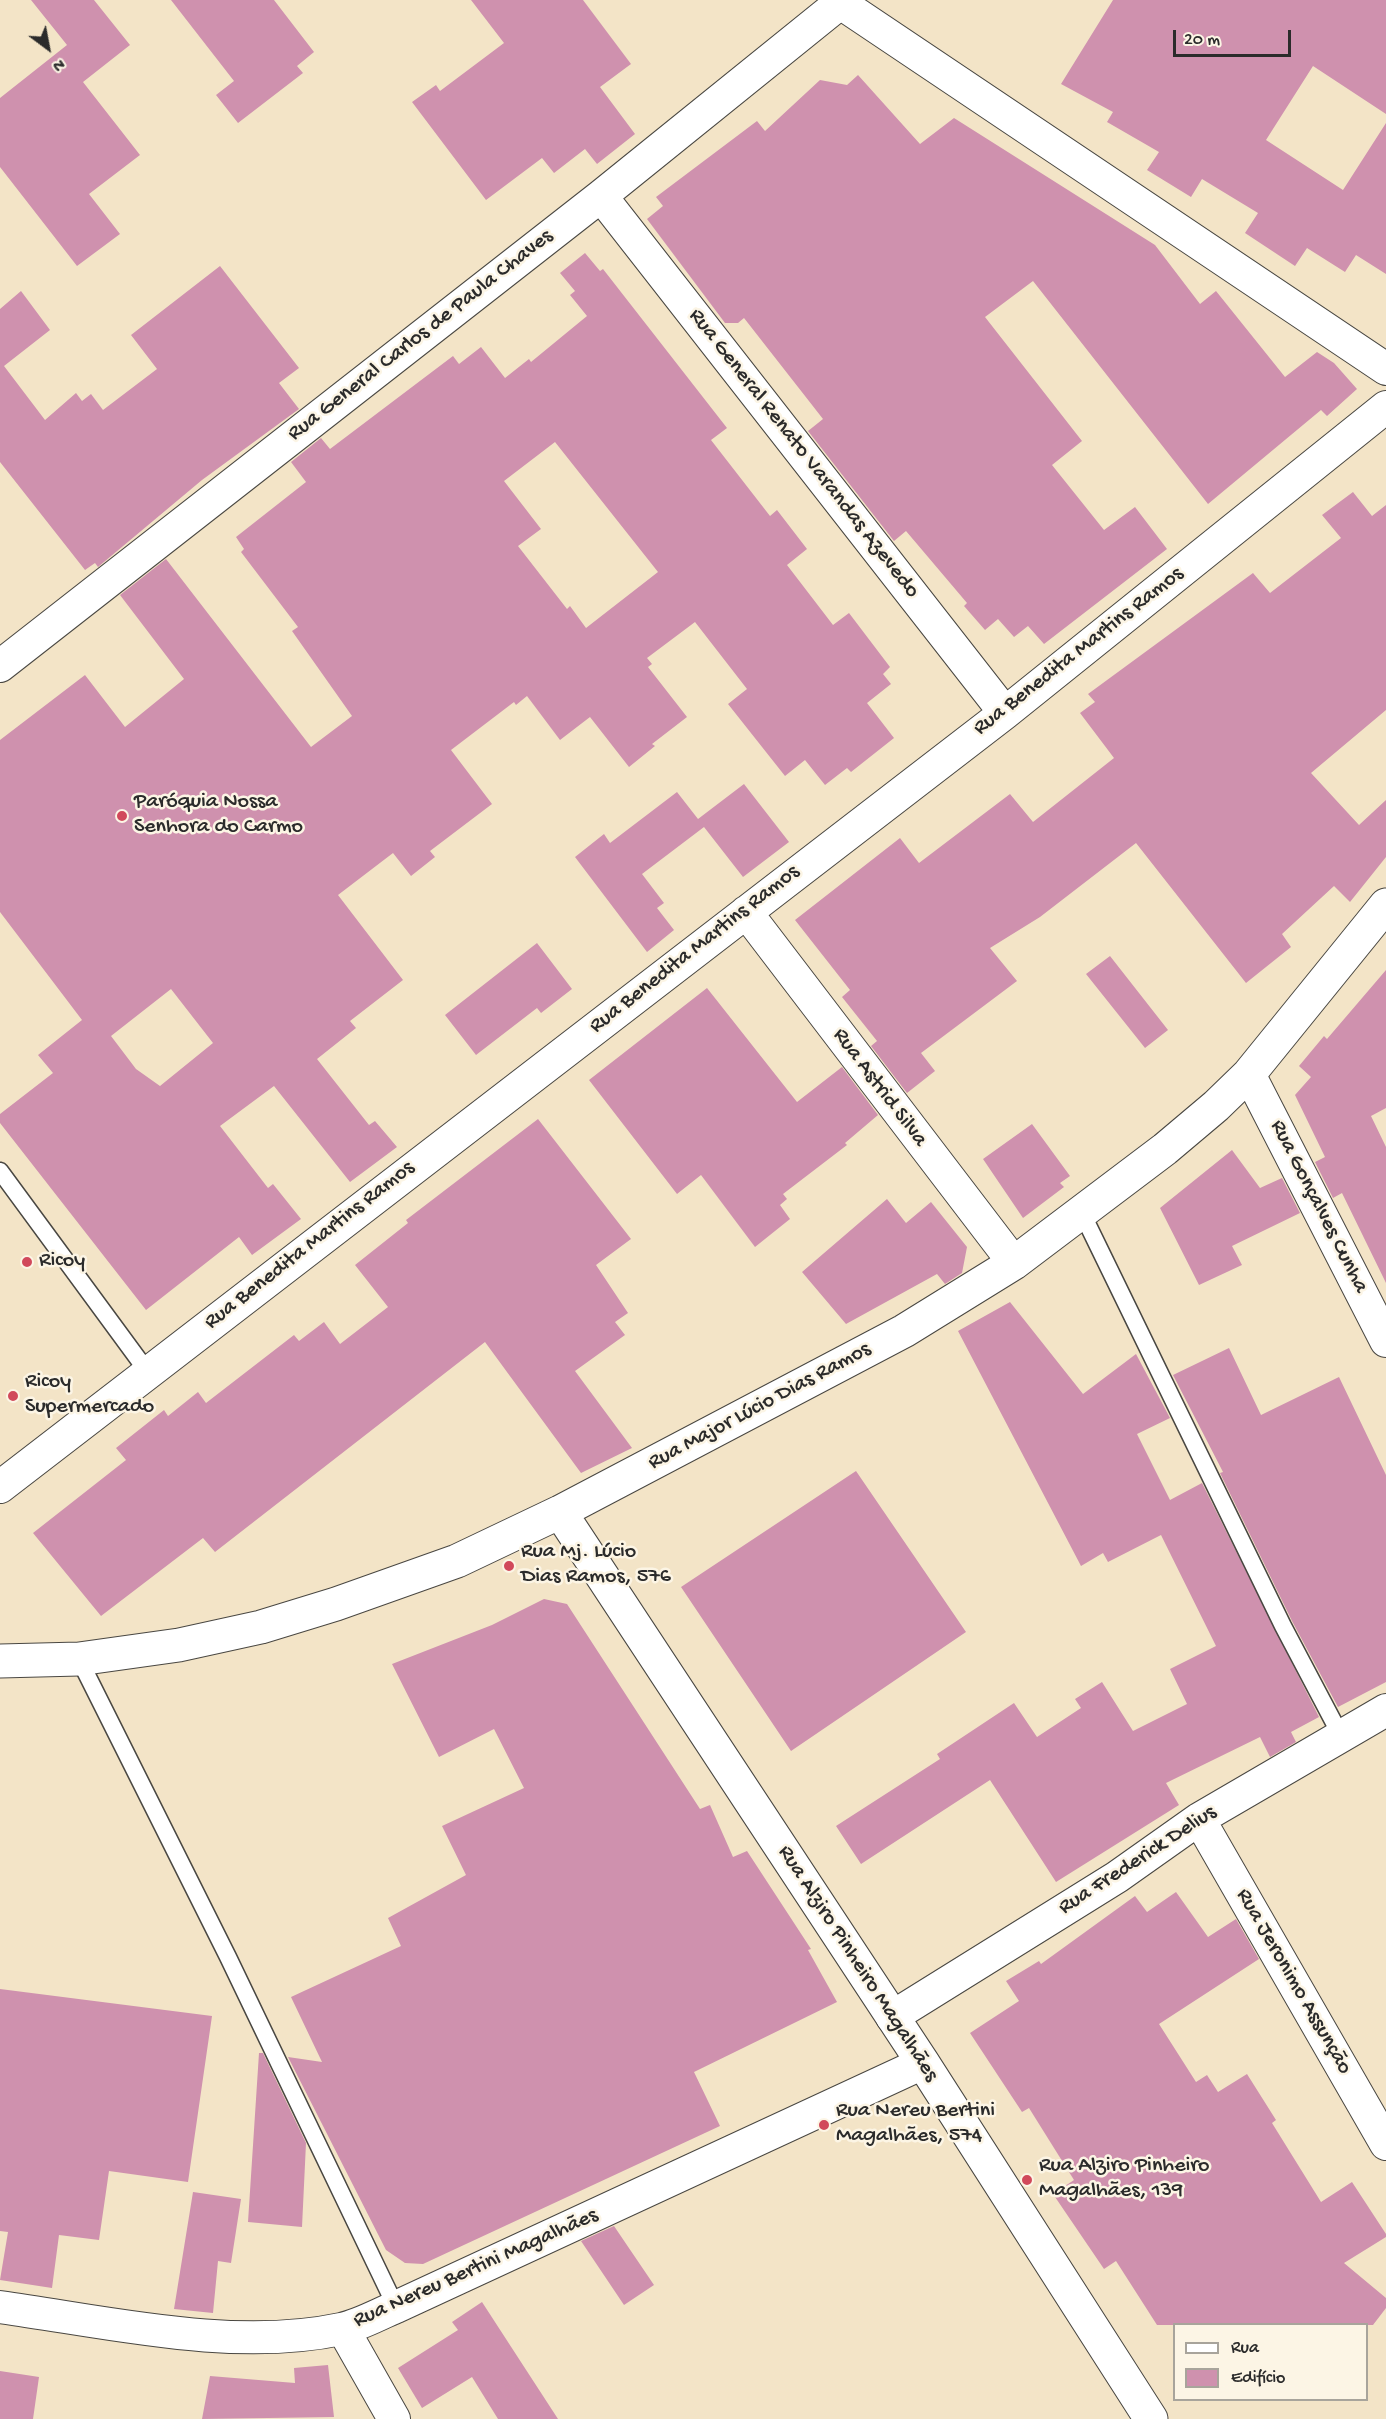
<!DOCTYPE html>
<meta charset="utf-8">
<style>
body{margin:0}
#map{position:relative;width:1386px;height:2419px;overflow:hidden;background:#f3e4c7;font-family:"Gochi Hand",sans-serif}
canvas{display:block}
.legend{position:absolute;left:1173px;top:2323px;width:195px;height:78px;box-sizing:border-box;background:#fcf5e5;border:2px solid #a8a49b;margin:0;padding:8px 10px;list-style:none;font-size:18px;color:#2b2b2b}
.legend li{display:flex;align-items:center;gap:12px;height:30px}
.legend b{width:30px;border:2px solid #a8a49b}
.north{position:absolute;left:18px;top:18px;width:60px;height:60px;-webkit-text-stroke:4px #fcf5e5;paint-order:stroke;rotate:148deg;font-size:16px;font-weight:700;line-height:24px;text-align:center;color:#2b2b2b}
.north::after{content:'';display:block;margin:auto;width:21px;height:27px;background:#2b2b2b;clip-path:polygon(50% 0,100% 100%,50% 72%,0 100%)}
.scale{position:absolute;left:1173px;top:30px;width:118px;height:27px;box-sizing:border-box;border:3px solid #2b2b2b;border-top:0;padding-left:8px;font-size:18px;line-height:21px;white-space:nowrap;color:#2b2b2b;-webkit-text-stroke:4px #fcf5e5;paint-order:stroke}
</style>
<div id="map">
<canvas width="1386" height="2419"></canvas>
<ul class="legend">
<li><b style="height:8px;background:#fff"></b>Rua</li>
<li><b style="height:16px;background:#cf91ae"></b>Edifício</li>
</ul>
<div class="north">N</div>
<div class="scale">20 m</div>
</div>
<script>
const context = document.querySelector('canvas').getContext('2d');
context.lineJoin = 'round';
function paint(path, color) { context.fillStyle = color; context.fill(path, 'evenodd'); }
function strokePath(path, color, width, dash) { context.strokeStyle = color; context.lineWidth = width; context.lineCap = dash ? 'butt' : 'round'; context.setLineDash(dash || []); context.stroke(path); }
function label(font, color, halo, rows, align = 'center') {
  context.font = font + ' "Gochi Hand",sans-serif'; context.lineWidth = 5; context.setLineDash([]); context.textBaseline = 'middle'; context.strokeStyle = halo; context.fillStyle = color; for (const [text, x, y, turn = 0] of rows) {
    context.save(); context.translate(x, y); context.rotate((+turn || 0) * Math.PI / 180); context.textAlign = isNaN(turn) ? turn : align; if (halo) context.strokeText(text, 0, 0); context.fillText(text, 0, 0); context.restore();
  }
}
paint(new Path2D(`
 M31,0h63l36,45 -47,37 57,73 -51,39 31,40 -43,32 -77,-99v-69l67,-53z
 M171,0h103l40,52 -17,14 6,7 -65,50 -22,-28 18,-14z
 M471,0h112l48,64 -31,23 35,47 -38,30 -12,-15 -31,24 -12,-15 -56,42 -74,-98 24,-17 4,6 64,-48z
 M1113,0h273v114l-73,-48 -47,74 77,50 43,-67v151l-30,-19 -11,17 -38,-24 -12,18 -50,-33 13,-20 -56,-34 -11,18 -44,-27 12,-18 -52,-30 6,-10 -52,-28z
 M858,75l62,69 34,-26 201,127 45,59 16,-13 69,86 32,-25 17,11 23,26 -30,27 -6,-6 -113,94 -175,-223 -48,36 97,124 -30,24 52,65 31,-23 32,42 -123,95 -16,-18 -14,11 -16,-18 -13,11 -21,-24 3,-3 -61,-72 -12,10 -86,-110 15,-12 -79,-101 -6,5h-13l-78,-104 16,-13 -7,-9 101,-76 8,10 55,-51 27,5z
 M585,253l15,18 3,-2 124,159 -16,12 59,76 7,-6 30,39 -20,16 46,60 16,-12 41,54 -7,7 8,10 -24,19 27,35 -43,34 -4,-4 -22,17 -20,-25 -20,16 -57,-72 19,-15 -52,-67 -48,36 5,6 -4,3 39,50 -35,27 3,2 -26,21 -39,-50 -30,23 -33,-44 -11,9 -2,-3 -63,48 41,54 -62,47 5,6 -24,19 -18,-23 -55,42 65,85 -53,41 6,7 -39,31 52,66 6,-4 22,26 -47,35 -76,-96 -54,40 48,62 5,-4 28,35 -49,36 -13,-18 -93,73 -146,-187v-9l53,-41 -15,-18 44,-35 -82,-108v-172l85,-65 40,52 59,-48 -64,-84 46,-36 145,188 41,-31 -60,-85 6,-4 -57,-75 3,-3 -8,-12 70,-55 -15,-20 30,-24 9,11 123,-93 6,8 22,-17 24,31 24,-19 2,3 56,-46 -17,-21 5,-4 -15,-18zM555,442l103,130 -72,56 -16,-22 -3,3 -49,-63 23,-17 -37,-48zM171,989l42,54 -53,43 -24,-17 -25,-33z
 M220,266l79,102 -20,15 20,26 -97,71 -104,87 -3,-4 -10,7 -85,-108v-153l21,-18 29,39 -46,36 41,54 31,-27 6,8 9,-7 12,16 54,-41 -26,-34z
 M1353,492l19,24 14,-11v205l-75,63 48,52 27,-25v57l-36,45 -16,-16 -52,48 9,13 -45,36 -110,-140 -96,74 -50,31 27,33 -96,72 14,18 -28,22 -36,-47 6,-5 -35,-44 8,-7 -55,-70 105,-82 19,25 91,-69 23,28 81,-64 -34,-45 15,-11 -7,-8 165,-121 17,20 71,-55 -19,-23z
 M744,784l45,58 -46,35 -39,-50 -62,47 22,29 -7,5 17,22 -27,22 -72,-95 29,-23 6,9 67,-51 21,27z
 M537,943l35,46 -31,24 -4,-5 -61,47 -31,-40z
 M1110,956l58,74 -23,18 -59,-74z
 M1386,970v138l-15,8 15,31v136l-44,-90 -9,5 -18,-36 10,-5 -30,-62 16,-18 -12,-11 25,-30 3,3z
 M707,988l90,114 45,-35 36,48 -33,28 2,2 -64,49 4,5 -7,6 10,14 -35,28 -54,-72 -24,19 -88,-114z
 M538,1119l93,120 -35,26 32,48 -13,9 10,13 -50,36 57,77 -51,25 -96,-131 -270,210 -12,-14 -102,78 -68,-83 93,-73 -10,-12 48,-38 4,6 30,-24 8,11 88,-68 5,6 25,-19 16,22 48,-37 -33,-42 53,-42 -2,-3z
 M1032,1124l38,52 -10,7 4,4 -41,31 -40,-59z
 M1232,1150l28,38 22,-10 18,35 -68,33 10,19 -43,20 -39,-77z
 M887,1199l19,24 25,-21 36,45 -5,26 -17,11 -8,-10 -91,50 -44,-52z
 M1010,1302l73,92 53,-40 34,64 -33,16 33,66 32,-17 117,234 -28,15 5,10 -26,15 -10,-20 -94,46 13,22 -123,77 -66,-102 -129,84 -25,-38 104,-67 -3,-5 77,-51 23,34 44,-29 -6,-9 27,-17 31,49 54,-27 -17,-35 46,-23 -55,-111 -53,27 -5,-9 -22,13 -123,-235z
 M1229,1348l32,67 78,-38 47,98v207l-48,25 -46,-86 -72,-148 3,-1 -50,-97z
 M856,1471l110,161 -175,119 -110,-164z
 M544,1599l23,5 133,205 10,-4 23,52 14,-6 64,98 -3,1 29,52 -143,70 26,54 -297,138 -18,-1 -19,-13 -98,-193 34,5 -31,-65 110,-51 -13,-28 78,-43 -24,-49 82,-38 -30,-59 -55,28 -47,-93 100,-39z
 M1176,1892l32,45 28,-18 23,40 -100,65 37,58 11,-7 11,17 29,-18 29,46 -4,3 49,79 31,-20 34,52v3l-42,26 42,35v10l-13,17h-216l-41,-64 -12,8 -51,-75 21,-14 -45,-72 -7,4 -52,-79 49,-32 -13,-20 33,-20 2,3 94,-68 12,16z
 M0,1989l212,27 -24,166 -79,-11 -10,69 -40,-5 -7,53 -52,-8 8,-48 -8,-1z
 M259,2053h4l43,90 -4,84 -54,-5z
 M193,2192l48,7 -10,64 -13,-2 -5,52 -39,-4z
 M614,2226l40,59 -30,20 -43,-64z
 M482,2302l37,57 39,60h-60l-26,-42 -50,31 -24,-40 60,-38 -6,-8z
 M328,2365l6,52 -132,2 8,-43 85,7 -1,-15z
 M0,2371l39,6 -6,42h-33z`), '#cf91ae');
const lane = new Path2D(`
 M0,1171l147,200
 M1082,1213l201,413 58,110
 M79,1659l149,298 168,350`);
const street = new Path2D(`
 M836,0l550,369
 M601,196l404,517
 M0,666l601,-470 239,-193
 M746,912l268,351
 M1249,1074l137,267
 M0,1487l1005,-774 381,-306
 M1199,1819l187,325
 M892,2017l225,-140 82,-58 187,-109
 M0,2307c108,15 234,45 341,22 19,-4 38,-15 55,-22l527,-244
 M343,2329l51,90`);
const secondary = new Path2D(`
 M560,1512l363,551 228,356
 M0,1661l79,-2 100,-14 82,-18 75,-23 121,-43 103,-49 344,-181 110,-68 151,-114 51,-43 33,-32 137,-169`);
strokePath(lane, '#494742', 19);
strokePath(street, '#494742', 34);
strokePath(secondary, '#494742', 35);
strokePath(lane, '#fff', 16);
strokePath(street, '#fff', 32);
strokePath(secondary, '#fff', 33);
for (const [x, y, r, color] of [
 [122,816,6,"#d1495b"],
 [27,1262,6,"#d1495b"],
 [13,1396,6,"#d1495b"],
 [509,1566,6,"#d1495b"],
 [824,2125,6,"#d1495b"],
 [1027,2180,6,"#d1495b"]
]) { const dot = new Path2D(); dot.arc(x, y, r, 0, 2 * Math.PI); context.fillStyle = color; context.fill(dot); strokePath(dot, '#fcf5e5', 2); }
label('22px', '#2b2b2b', '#fcf5e5', [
 ["Rua General Carlos de Paula Chaves",421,336,-38],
 ["Rua General Renato Varandas Azevedo",803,454,52],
 ["Rua Benedita Martins Ramos",1079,652,-38],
 ["Rua Benedita Martins Ramos",695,950,-38],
 ["Rua Astrid Silva",879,1088,53],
 ["Rua Gonçalves Cunha",1318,1207,63],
 ["Rua Benedita Martins Ramos",310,1246,-38],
 ["Rua Major Lúcio Dias Ramos",760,1407,-28],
 ["Rua Frederick Delius",1138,1861,-33],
 ["Rua Alziro Pinheiro Magalhães",857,1964,57],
 ["Rua Jeronimo Assunção",1293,1982,60],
 ["Rua Nereu Bertini Magalhães",476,2269,-24]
]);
label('22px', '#2b2b2b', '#fcf5e5', [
 ["Paróquia Nossa",134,803],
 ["Senhora do Carmo",134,828],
 ["Ricoy",39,1262],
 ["Ricoy",25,1383],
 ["Supermercado",25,1408],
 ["Rua Mj. Lúcio",521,1553],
 ["Dias Ramos, 576",521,1578],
 ["Rua Nereu Bertini",836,2112],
 ["Magalhães, 574",836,2137],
 ["Rua Alziro Pinheiro",1039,2167],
 ["Magalhães, 139",1039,2192]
], 'left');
</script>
